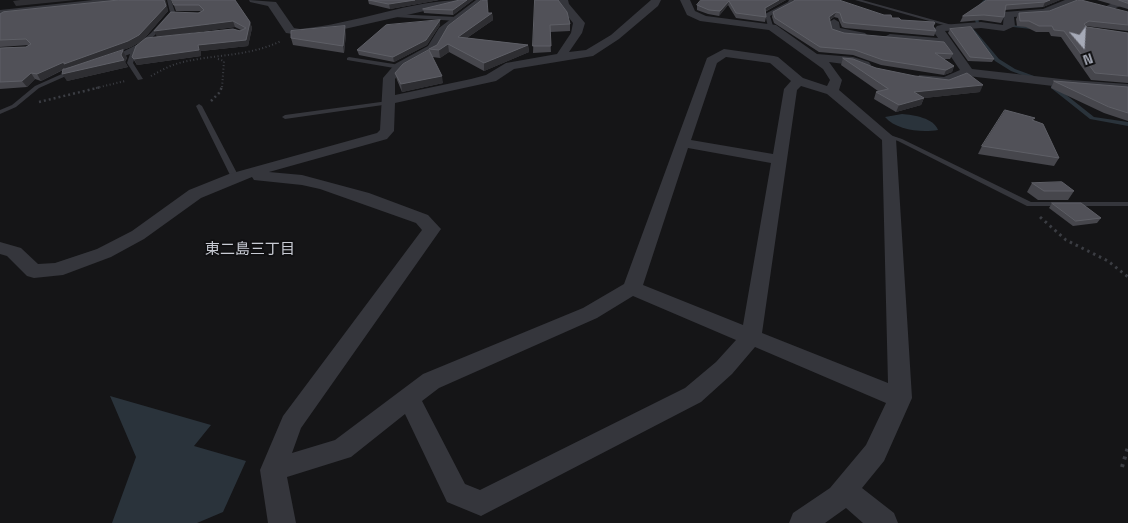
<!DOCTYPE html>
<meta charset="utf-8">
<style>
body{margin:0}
#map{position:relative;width:1128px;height:523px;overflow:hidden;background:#151517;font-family:"Space Grotesk",sans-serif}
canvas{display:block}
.north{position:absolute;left:1058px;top:20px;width:50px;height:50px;-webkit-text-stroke:4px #101012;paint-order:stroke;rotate:161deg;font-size:14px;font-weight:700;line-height:20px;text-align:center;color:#a6aab7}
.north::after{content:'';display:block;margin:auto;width:18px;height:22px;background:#a6aab7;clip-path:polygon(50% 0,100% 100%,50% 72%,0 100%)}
</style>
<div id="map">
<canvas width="1128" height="523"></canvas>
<div class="north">N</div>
</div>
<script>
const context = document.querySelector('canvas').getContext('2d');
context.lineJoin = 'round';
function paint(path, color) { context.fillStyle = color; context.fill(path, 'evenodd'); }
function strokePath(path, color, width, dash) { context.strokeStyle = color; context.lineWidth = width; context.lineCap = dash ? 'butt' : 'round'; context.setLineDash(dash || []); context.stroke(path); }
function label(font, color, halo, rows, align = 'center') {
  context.font = font + ' "Space Grotesk","Noto Sans JP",sans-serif'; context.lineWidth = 4; context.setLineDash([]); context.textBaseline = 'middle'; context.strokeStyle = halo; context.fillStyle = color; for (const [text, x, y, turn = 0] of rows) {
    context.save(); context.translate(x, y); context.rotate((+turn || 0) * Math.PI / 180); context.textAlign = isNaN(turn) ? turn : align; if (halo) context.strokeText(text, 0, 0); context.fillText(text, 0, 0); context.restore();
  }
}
paint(new Path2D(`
 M902,114c12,1 32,4 36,16 -17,3 -42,0 -53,-13z
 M110,396l101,29 -17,21 52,15 -23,51 -26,11h-85l24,-66z`), '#2a333b');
paint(new Path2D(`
 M984,0h4c-7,8 -11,12 -9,23l-3,1c-3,-11 0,-17 8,-24z
 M1012,25l28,3 2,1 -2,1 -27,-3 -2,-1z
 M970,27h2l27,32 16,10 19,7v2h-4l-19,-7 -16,-10 -25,-32z
 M1051,86h4l39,31 34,5v4l-38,-7 -39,-31z`), '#2a333b');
strokePath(new Path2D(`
 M218,59l6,2 -2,27
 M151,76c9,-5 18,-10 28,-13 35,-9 69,-6 102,-22
 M96,88l29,-7`), '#3b3d43', 2, [1, 2.5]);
strokePath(new Path2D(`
 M211,101l8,-8 3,-6
 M39,102l62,-15`), '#3b3d43', 2.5, [2, 3]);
strokePath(new Path2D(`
 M1040,217l26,23 42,21 20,16`), '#3b3d43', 3, [2.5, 4]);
strokePath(new Path2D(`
 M1122,467l6,-20`), '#3b3d43', 4, [3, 5]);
paint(new Path2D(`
 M167,0h4l4,12 -20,23 -18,15 -4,13 10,16 -5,1 -11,-17 3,-9 -16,6 -3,-2 27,-14 13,-11 19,-21z
 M789,0h4l-1,4 -22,12 3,10 -5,1 -3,-13 23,-12z
 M855,0h7l97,27 -5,1z
 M393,14l64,3 3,2 -3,2 -62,-4 -3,-2z
 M349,57l51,8 3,2 -3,2 -53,-9v-2z
 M73,69l3,2 -1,1 -36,16 -23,19 -16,7v-4l12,-5 23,-19z
 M388,101l3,2 -1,1 -105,15 -3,-2 3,-2z
 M199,104l3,2 37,71 -1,2h-3l-4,-2 -35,-71z
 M884,133l18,6 129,63h97v4h-101l-129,-65 -16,-5 -1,-1z`), '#35363c');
paint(new Path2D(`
 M93,0h41l-5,3 -129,13v-6z
 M249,0l27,2 18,26 6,1c56,-5 109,-29 165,-29l-5,3 -120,27 -40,5 -14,-2 -18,-27 -18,-4z
 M476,0h12l-41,32 -11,19 -33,19 -8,9v16l76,-16 15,-4 20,-12 51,-9 14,-21 2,-10 -14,-18 -1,-5h10l1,4 16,19 -3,10 -13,19 17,-2 25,-15 40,-35h10l-3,6 -39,33 -26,17 -79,13 -18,12 -101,22 -1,28 -7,8 -118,33 33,3 67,18 59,22 13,14 -140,199 -9,25 43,-13 88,-66 160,-66 41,-24 83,-226 17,-9 50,7 4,1 25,21 24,8 3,-6 -7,-11 -54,-39 -69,-9 -13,-6 -7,-15h10l5,11 11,5 70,9 41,29 36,3 16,5 2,3 -6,4 -14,-4 -22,-3 13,18 -3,10 57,49 16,259 -28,63 -22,27 32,25 4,10h-35l-17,-15 -21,15h-36l4,-10 37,-25 36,-43 20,-42 -131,-56 -23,27 -31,28 -220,114 -34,-14 -42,-88 -54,43 -64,20 9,46h-28l-8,-53 23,-54 139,-186 -6,-7 -96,-34 -18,-4 -48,-5 -2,-3 -51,21 -57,41 -33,18 -48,18 -29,3 -7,-2 -20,-20 -7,-2v-12l21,6 17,16 17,-1 42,-14 35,-18 57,-41 40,-16 148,-41 3,-3 3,-52 12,-14 33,-18 11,-18zM726,57l44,6 21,18 -7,8 -11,65 -82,-14 26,-77zM801,86l26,8 55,46 6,243 -126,-50 35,-243zM688,148l83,15 -28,162 -100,-40zM633,296l103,44 -20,22 -31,26 -205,102 -15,-6 -43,-83 17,-13 158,-70z
 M1065,0h14l-30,14 -35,3 1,9 -11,5 -23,-3 -36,3 27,38 98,11 58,4v8l-58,-4 -102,-12 -22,9 -27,-4 -1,-3 1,-3 25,2 16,-7 -17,-25 -53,-5 -6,-3 6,-3 48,4 -5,-7 4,-5 4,-1 40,-3 22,3 1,-13 39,-3z
 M1118,0h10v3l-22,9 -5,-3z
 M834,19l5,3 1,6 25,5 2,2c-8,7 -27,1 -36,-3l-2,-10z`), '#35363c');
paint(new Path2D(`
 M165,0l3,11 -26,30 -11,6 -8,3 4,8 -2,4 3,5 -61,14 -4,-11 -22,11 -6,-2 -8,8 -27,2v-41l26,-1 3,-2 -29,2v-33z
 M172,0h63l15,22 2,6 -4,18 -47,5v5l-64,9 -5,-8 109,-27 -6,-3 -78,10 44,-26h-25z
 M368,0h71l-49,9 -21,-5z
 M461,0h12l-20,15 -29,-2 -1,-4z
 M535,0l35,24v7l-20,1 1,20 -18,1z
 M701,0h85l-21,12 1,5 -1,5 -29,-4 -8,-13 -9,11 -11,-2 -11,-4v-5z
 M987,0h73l-17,7 -38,3 -1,7 -3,6 -20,-3 -21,2 3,-6z
 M1097,0h31v9z
 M794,1l98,17 42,9 2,4 -2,5 -89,-8 -3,-1 -4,-9 -4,-1 -4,3 2,9 12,4 109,21 -3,5h-7l11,7 -2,6 -8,3 -63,-10 -28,-10 -34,-3 -45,-29 -2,-6 1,-5z
 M1128,12v19l-42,-5 1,1 41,6v50l-37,-3 -30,-43 -10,-1 -2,-4h-13l-10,-5 -9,-1 -1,-7 3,-6z
 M488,13h4l1,7 -26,18 61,7 1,7 -45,19 -35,-19 -9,6 -8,-1 11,26 -41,9 -5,-12 -2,-7 42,-28z
 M440,20v5l-13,20 -33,17 -35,-7 -2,-5z
 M950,29l44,30 -2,3 -24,-1 -20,-28z
 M346,34l-2,19 -51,-8 -2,-7z
 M843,58l33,10 104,24 -56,6 -3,7 -25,7 -22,-13 2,-7 2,-1 -37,-26z
 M1054,81l74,6v34l-24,-8 -53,-25z
 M1034,121l25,37 -5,8 -76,-12 4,-8z
 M1032,183l42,8 -6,9h-30l-11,-8z
 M1052,203l49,15 -4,5 -24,3 -24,-18z`), '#46464c');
paint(new Path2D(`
 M20,0h56l-60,6 -3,-5z
 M164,0h2l2,11 -26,30 -11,6 -8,3 4,8 -2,4 -4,-7 -55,13 -25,13 -4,-7z
 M415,0h24l-49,9 -1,-5z
 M467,0h6l-20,15v-5z
 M779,0h7l-22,12 1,-4z
 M1050,0h10l-17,7 2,-5z
 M729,1l-1,4 -9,11 1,-5z
 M836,12l-2,5 -7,4 2,-4z
 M492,13l1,7 -35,24v-7z
 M440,20v5l-13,20 -33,17 -1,-5z
 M233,21l2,6 -78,10 -3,-6z
 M250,22l2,6 -4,18 -47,5v5l-64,9 -3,-6 64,-14 48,-5z
 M345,26l1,8 -2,19 -1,-7z
 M448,44l1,8 -9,6 -1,-8z
 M528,45l1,7 -45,19v-8z
 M124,60l4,7 -61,14 -5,-7z
 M954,66l-2,6 -8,3 2,-5z
 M31,73l4,6 -8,8 -5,-6z
 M442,76l1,7 -41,9 -1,-8z
 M983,85l-3,7 -56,6 -3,7 -25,7 3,-7 15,-13z`), '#2e2e32');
const building = new Path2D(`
 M119,0h45l2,6 -27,29 -11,6 -64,23v-2l-27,12 -6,-1 -9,8 -22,1v-34l26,-1 5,-3 -5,-5 -26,1v-26l3,-2z
 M172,0h63l15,22 -4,18 -48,5 1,5 -65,9 -2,-2 4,-11 10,-8 87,-9 7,2 6,-3 -13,-7 -79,10 17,-19 28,1 5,-3 -5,-5h-25z
 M369,0h46l-26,4z
 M460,0h7l-14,10 -30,-1z
 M482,0h5l1,13h4l-34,24 70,8 -44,18 -36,-19 -9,6 -10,-1 8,-4 11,-19z
 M535,0h23l9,12 3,12 -20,1 1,21h-18z
 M701,0h78l-14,8 1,9 -30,-4 -7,-12 -9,10 -11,-1 -12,-5z
 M794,0h45l45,15h7l1,3h7l2,2 33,2 1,1 -2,3 3,5 -89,-8 -4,-1 -3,-9 -4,-1 -7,5 3,12 12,4 100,9 9,12 -18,-1 19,13 -8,4 -63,-10 -28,-10 -35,-3 -45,-29 -2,-6 21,-11z
 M987,0h63l-5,2 -39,3 -2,12 -20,-2 -21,1z
 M1078,0h3l47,12v13l-39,-4 -5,3 3,3 41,6v43l-33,-3 -31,-42 -10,-1 -2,-4h-13l-10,-5h-9l-1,-8 30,-2z
 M1119,0h9v3z
 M440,20l-14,20 -33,17 -36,-7 29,-25z
 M345,26l-2,20 -52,-8v-7z
 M971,27l23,32 -24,-2 -20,-28z
 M123,50l-2,5 3,5 -62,14 1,-5h2z
 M429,50l13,26 -41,8 -6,-11 8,-9z
 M843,58l10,1 23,9 39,8 34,4 18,-7 16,12 -69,7 10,6 -25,7 -23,-13 12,-3z
 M1054,81l74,6v26l-19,-6z
 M1005,110l30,8 -3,2 11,4 16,34 -77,-12z
 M1062,182l12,9h-30l-12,-8z
 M1052,203h29l20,15 -25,3z`);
paint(building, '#515158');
strokePath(building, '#5e5f66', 1);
label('15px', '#c7cad3', '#101012', [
 ["東二島三丁目",250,250]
]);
</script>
